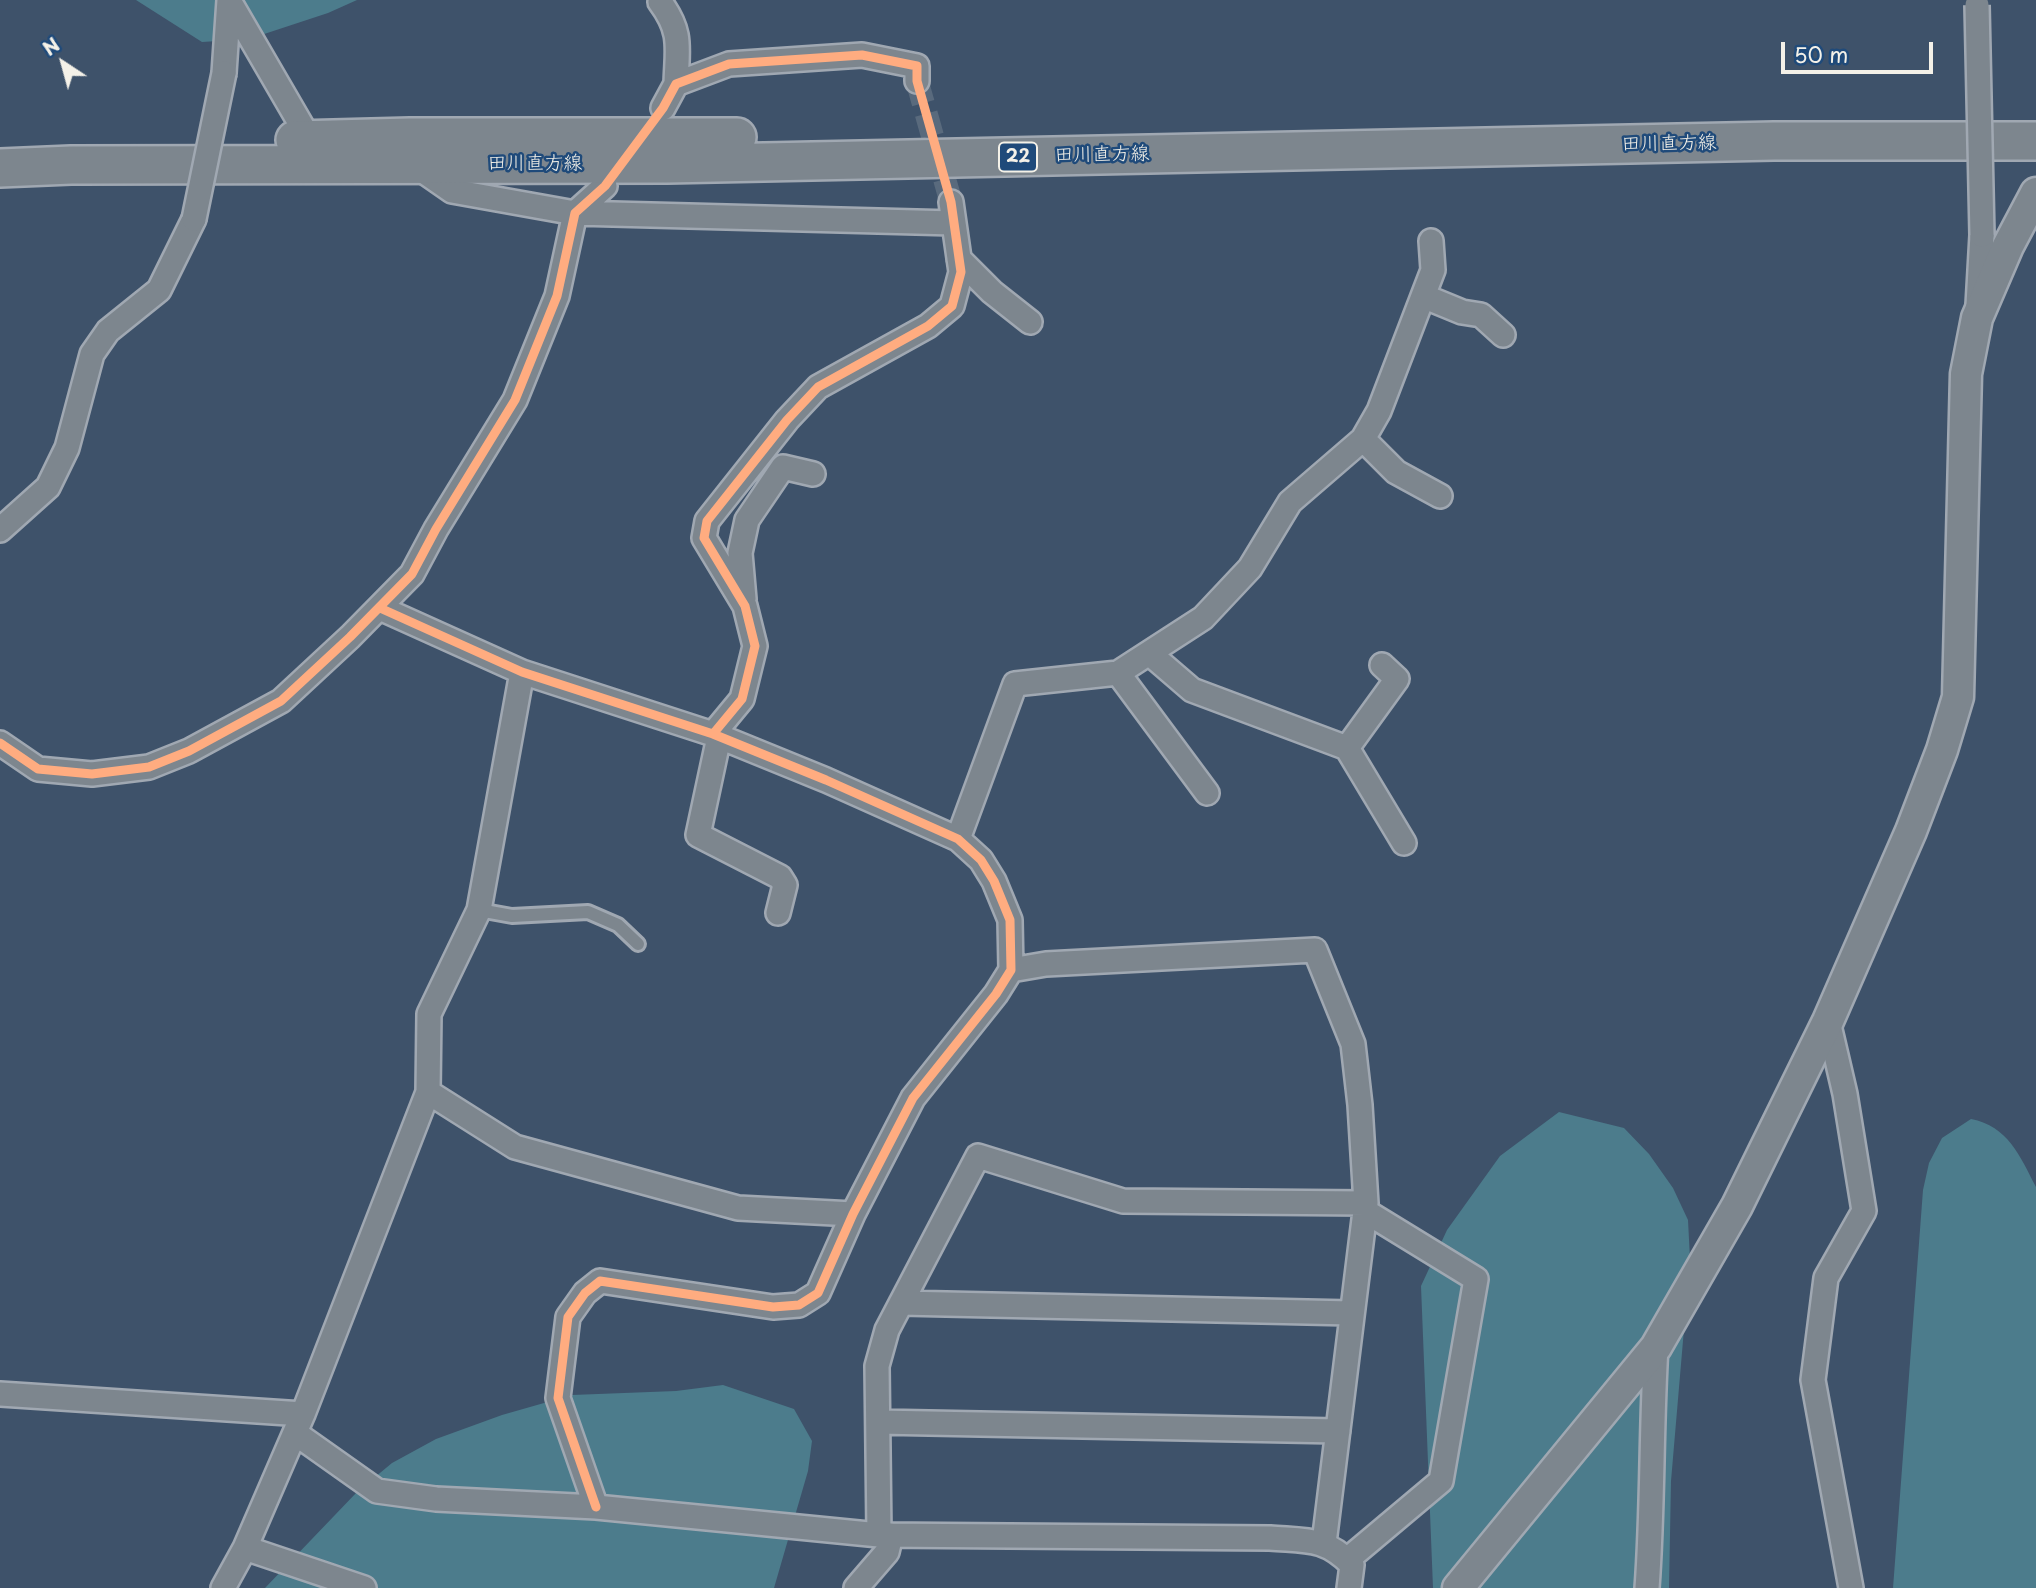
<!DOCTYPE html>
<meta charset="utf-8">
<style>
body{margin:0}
#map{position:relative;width:2036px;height:1588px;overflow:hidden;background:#3e526a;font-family:"Playpen Sans",sans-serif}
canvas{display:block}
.north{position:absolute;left:28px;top:28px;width:70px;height:70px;-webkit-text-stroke:5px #1f4a7a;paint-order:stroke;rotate:324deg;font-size:19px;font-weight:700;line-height:28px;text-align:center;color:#f4f1e8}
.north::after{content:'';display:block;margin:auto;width:24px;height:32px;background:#f4f1e8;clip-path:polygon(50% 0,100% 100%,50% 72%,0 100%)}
.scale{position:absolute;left:1781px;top:42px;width:152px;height:32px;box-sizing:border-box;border:4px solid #f4f1e8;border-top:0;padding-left:9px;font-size:21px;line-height:24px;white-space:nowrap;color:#f4f1e8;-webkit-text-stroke:5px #1f4a7a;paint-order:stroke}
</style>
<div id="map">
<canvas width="2036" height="1588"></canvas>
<div class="north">N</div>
<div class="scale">50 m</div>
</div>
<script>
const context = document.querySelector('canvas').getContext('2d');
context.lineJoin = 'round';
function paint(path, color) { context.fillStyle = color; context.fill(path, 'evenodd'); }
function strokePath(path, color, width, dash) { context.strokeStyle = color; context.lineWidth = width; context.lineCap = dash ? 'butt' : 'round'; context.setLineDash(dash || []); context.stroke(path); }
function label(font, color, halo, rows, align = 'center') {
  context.font = font + ' "Playpen Sans","Klee One",sans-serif'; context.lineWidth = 5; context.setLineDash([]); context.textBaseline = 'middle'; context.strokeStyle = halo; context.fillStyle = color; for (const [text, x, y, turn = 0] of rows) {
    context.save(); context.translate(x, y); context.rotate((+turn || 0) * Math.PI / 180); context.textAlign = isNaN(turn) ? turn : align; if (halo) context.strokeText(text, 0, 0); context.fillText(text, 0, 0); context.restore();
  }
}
paint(new Path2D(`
 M136,0h221l-29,13 -79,26 -47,3z
 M1559,1112l65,16 25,26 24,34 15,32 2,39 -19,222 -2,107h-236l-12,-302 26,-56 53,-74z
 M1971,1119c37,7 49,37 65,68v401h-143l30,-398 6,-27 13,-25z
 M723,1385l71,24 18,32 -4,30 -34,117h-509l92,-96 35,-29 44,-24 66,-24 70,-20 104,-4z`), '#4c7c8c');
strokePath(new Path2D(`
 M917,81l34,121`), '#596a7d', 23, [23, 11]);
const service = new Path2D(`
 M479,910l33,6 76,-4 30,13 20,19`);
const minor = new Path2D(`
 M660,2c23,31 17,46 16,82
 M231,4l79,136
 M224,73l5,-73
 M663,108l13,-24 53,-20 133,-9 55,11v15
 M416,166l36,25 123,22 379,10
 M959,259l33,33 38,30
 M1423,296l39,16 19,3 22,20
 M1978,305l4,-70
 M1363,439l33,33 44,24
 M0,530l48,-43 19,-39 25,-94 16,-23 51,-41 35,-71
 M744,599l-4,-46 7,-33 36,-53 30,7
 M380,608l142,64 191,62 113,46 132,59 23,21 13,21 16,39 1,50 -15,24 -83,104 -60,116 -35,79 -19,12 -26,2 -173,-26 -15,12 -17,24 -10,81 38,109
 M1149,653l43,37 155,58 50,-69 -15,-14
 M1118,673l89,120
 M713,734l29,-35 13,-53 -10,-40 -41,-68 3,-17 80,-101 31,-33 110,-61 24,-20 9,-34 -10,-70
 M719,737l-21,98 82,42 5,8 -7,28
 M0,743l38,26 54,5 57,-7 40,-16 92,-50 69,-64 62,-63 24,-45 79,-129 42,-104 18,-83 30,-27
 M1347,748l57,95
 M958,839l57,-155 103,-11 85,-55 47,-50 40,-66 73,-63 16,-28 54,-141 -2,-29
 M1011,970l35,-6 269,-14 38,94 7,61 6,98 -42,340
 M1828,1021l17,73 19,117 -38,67 -13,102 38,208
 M428,1092l87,55 223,61 115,6
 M901,1303l451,10
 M0,1394l303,20
 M878,1422l460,9
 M295,1433l82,58 59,8 160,8 283,28 391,3c36,3 55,-1 82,27l-3,23
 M879,1535l-2,-169 10,-36 91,-174 145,45 243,2
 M245,1548l119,40
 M1347,1560l94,-79 35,-202 -111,-68
 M223,1588l22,-40 58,-134 125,-322 1,-78 50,-104 43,-238
 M856,1588l31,-36 4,-17
 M1647,1588c6,-80 4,-161 9,-241`);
const tertiary = new Path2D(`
 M1458,1588l198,-241 81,-141 91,-185 83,-190 31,-81 16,-53 8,-323 11,-56 31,-72 28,-53`);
const primary = new Path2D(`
 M295,140l115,-3h327
 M0,168l71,-3 597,-1 1106,-23h262`);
strokePath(service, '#a0a8b2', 18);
strokePath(minor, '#a0a8b2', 28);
strokePath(tertiary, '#a0a8b2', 35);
strokePath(primary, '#a0a8b2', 42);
strokePath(service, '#7d868e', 12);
strokePath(minor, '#7d868e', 23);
strokePath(tertiary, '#7d868e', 30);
strokePath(primary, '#7d868e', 37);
const minorBridge = new Path2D(`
 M1977,5l5,230
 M194,219l30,-146`);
strokePath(minorBridge, '#a0a8b2', 28, []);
strokePath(minorBridge, '#7d868e', 23);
strokePath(new Path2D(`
 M380,608l142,64 191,62 113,46 132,59 23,21 13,21 16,39 1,50 -15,24 -83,104 -60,116 -35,79 -19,12 -26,2 -173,-26 -15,12 -17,24 -10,81 38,109
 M0,743l38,26 54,5 57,-7 40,-16 92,-50 69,-64 62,-63 24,-45 79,-129 42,-104 18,-83 30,-27 58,-78 13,-24 53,-20 133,-9 55,11v15l34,121 10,70 -9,34 -24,20 -110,61 -31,33 -80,101 -3,17 41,68 10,40 -13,53 -29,35`), '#ffac80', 9);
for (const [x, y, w] of [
 [1018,157,38]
]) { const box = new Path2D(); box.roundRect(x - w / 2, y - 14.5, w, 29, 5); context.fillStyle = '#1f4a7a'; context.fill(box); strokePath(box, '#f4f1e8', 2); }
label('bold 18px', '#f4f1e8', null, [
 ["22",1018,157]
]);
label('19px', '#f4f1e8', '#1f4a7a', [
 ["田川直方線",1669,144,-1],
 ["田川直方線",1102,155,-1],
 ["田川直方線",535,164]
]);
</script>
